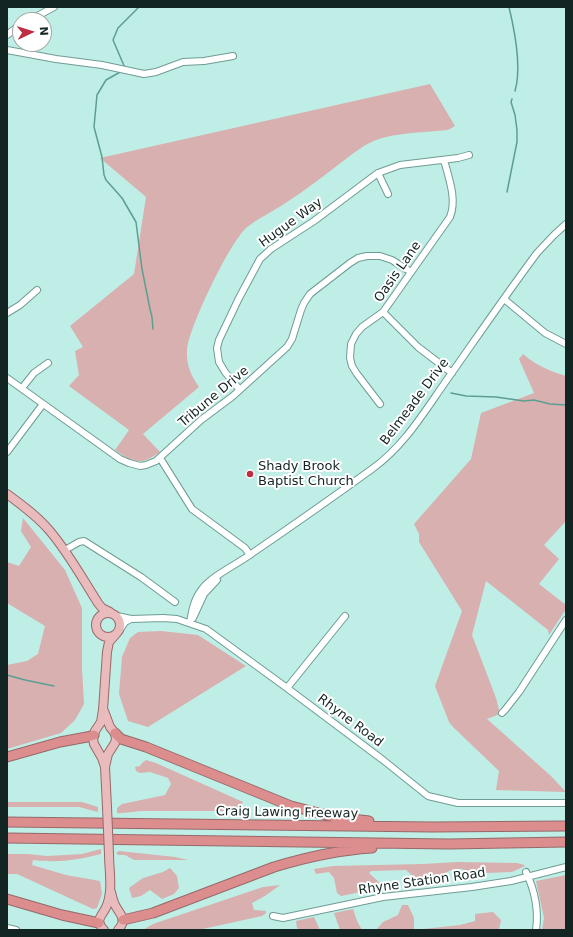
<!DOCTYPE html>
<style>
body{margin:0}
#map{position:relative;width:573px;height:937px;overflow:hidden;background:#bfeee6;font-family:"DejaVu Sans",sans-serif}
canvas{display:block}
.frame{position:absolute;inset:0;border:8px solid #132522;pointer-events:none}
.north{position:absolute;left:12px;top:12px;width:40px;height:40px;box-sizing:border-box;background:#fff;border:1px solid #a1a8a7;border-radius:50%;rotate:86deg;font-size:11px;font-weight:700;line-height:16px;text-align:center;color:#132522}
.north::after{content:'';display:block;margin:auto;width:14px;height:18px;background:#be2d41;clip-path:polygon(50% 0,100% 100%,50% 72%,0 100%)}
</style>
<div id="map">
<canvas width="573" height="937"></canvas>
<div class="frame"></div>
<div class="north">N</div>
</div>
<script>
const context = document.querySelector('canvas').getContext('2d');
context.lineJoin = 'round';
function paint(path, color) { context.fillStyle = color; context.fill(path, 'evenodd'); }
function strokePath(path, color, width, dash) { context.strokeStyle = color; context.lineWidth = width; context.lineCap = dash ? 'butt' : 'round'; context.setLineDash(dash || []); context.stroke(path); }
function label(font, color, halo, rows, align = 'center') {
  context.font = font + ' "DejaVu Sans",sans-serif'; context.lineWidth = 4; context.setLineDash([]); context.textBaseline = 'middle'; context.strokeStyle = halo; context.fillStyle = color; for (const [text, x, y, turn = 0] of rows) {
    context.save(); context.translate(x, y); context.rotate((+turn || 0) * Math.PI / 180); context.textAlign = isNaN(turn) ? turn : align; if (halo) context.strokeText(text, 0, 0); context.fillText(text, 0, 0); context.restore();
  }
}
paint(new Path2D(`
 M430,84l25,42 -7,4c-20,2 -51,3 -69,9 -13,4 -25,14 -36,22 -19,15 -39,30 -59,43 -12,8 -27,15 -38,24 -17,16 -57,99 -59,122 -1,14 4,26 12,37l-56,47 17,18c-20,14 -26,11 -45,-2l14,-20 -60,-44 10,-11 -4,-24 8,-4 -13,-21 64,-52 12,-77 -46,-39z
 M523,354c13,11 26,17 43,22v145l-22,24 15,14 -20,25 27,21v4l-17,26 -1,-5 -62,-49 -14,54 24,63 4,16 -13,5 64,57 15,16 -70,-2 3,-19 -46,-44 -4,-5 -14,-36 27,-75 -43,-69v-8l-5,-10 57,-65 10,-46 53,-20 -15,-34z
 M23,518l42,52 17,38v60l2,36 -9,16 -14,13 -54,16v-84l20,-4 11,-7 7,-28 -38,-23v-41l12,4 12,-19 -10,-16z
 M161,631l37,4 48,31 -98,61 -20,-6 -9,-27 3,-37 8,-19 8,-6z
 M146,760l10,3 87,39 -5,9h-95c-6,0 -22,3 -26,2v-5l5,-4 43,-9 6,-11 -3,-6 -18,-6 -10,1 -4,-2 -1,-4 5,-1 2,-3z
 M7,802h75l16,5v5l-19,-5h-72z
 M101,849v5c-24,6 -42,9 -68,6l-1,5 34,10 34,6 2,13 -5,14 -4,1 -76,-35h-10v-20h21l19,2 35,-2z
 M119,851l56,6 13,3h-54l-9,-5h-7l-2,-2z
 M457,862l60,1 7,2 1,1 -13,6 -26,1 -18,-1 -6,-3h-8l-14,6 -17,4 -10,-3 -7,-6 -35,1 -2,2 15,14 -43,9 -4,-3 -3,-15 -5,-6 -13,2 -2,-5 19,-3 90,-2z
 M170,868l7,8 2,12 -5,6 -12,5 -12,-9 -9,6 -9,2 -3,-10 14,-10 20,-6z
 M566,875v55h-24l2,-12 -8,-37z
 M280,885l-15,11 -13,7 2,7 12,1v2l-4,3 -64,14h-55l10,-6 110,-37z
 M402,905h6l6,13v12l46,-5 15,-4v-7l18,-2 8,8 -2,10h-123l7,-8 15,-7z
 M353,909l4,12 5,9h-22l-6,-17z
 M314,917l6,13h-20l-3,-2 -1,-7z`), '#d8b0af');
strokePath(new Path2D(`
 M509,7c6,25 13,60 6,84
 M125,68l-12,-28 5,-12 21,-21
 M122,71l-16,9 -9,15 -3,32 8,30 2,18 2,5 16,18 14,24 6,47 8,40 2,8 1,12
 M507,192l10,-50v-12l-2,-15 -4,-13 1,-3
 M451,393l15,3 30,1 28,4 10,-1 16,4 16,1
 M7,675l18,5 29,6`), '#5d9e93', 1.5);
const minor = new Path2D(`
 M30,20l24,-13
 M7,35l13,-10
 M7,50l49,9 46,6 42,9 12,-2 27,-10 21,-1 29,-5
 M378,173l10,21
 M504,299l41,34 21,11
 M383,312l35,35 34,26
 M7,313l13,-8 17,-15
 M7,378l113,81 9,4 11,3 6,-1 10,-4 45,-41 32,-24 54,-49 5,-8 9,-29 3,-7 6,-9 40,-31 8,-5 9,-2h13l12,4 19,12
 M22,388l12,-15 14,-10
 M239,389l-14,-17 -6,-10 -2,-14 2,-8 20,-42 21,-39 11,-10 43,-28 64,-48 22,-8 58,-7 11,-3
 M380,404l-23,-30 -5,-8 -2,-8 1,-14 5,-10 6,-7 21,-15 67,-95c7,-18 -1,-38 -6,-57
 M7,452l36,-48
 M160,458l32,51 53,39 5,7
 M65,550l14,-8 5,-1 57,36 34,25
 M117,616l14,3 32,-1 14,1 29,10 81,59 96,72 45,36 30,7h108
 M193,618l11,-24 13,-14
 M190,623c2,-13 4,-24 12,-34 11,-14 34,-24 49,-35 41,-28 81,-56 121,-85 31,-22 51,-55 72,-85 31,-44 61,-88 93,-131l17,-18 12,-11
 M119,631l6,-9 6,-3
 M287,688l58,-72
 M502,713l3,-3 14,-18 47,-72
 M526,872c9,19 13,37 10,58
 M273,916l10,2 100,-21 89,-10 39,-6 55,-14
 M7,928l9,2`);
const major = new Path2D(`
 M7,494c15,11 30,22 42,36 19,22 33,48 49,73l4,5 8,4
 M96 625a12 12 0 1 1 24 0a12 12 0 1 1-24 0Z
 M104,711l6,16 5,6 1,6 -1,4 -7,11 -3,13 2,40
 M105,767l-3,-9 -8,-14 -1,-5 2,-8 6,-9 2,-12 4,-58 2,-10 7,-8
 M111,892c1,4 2,9 4,13 5,10 13,14 3,25
 M104,930c-11,-11 0,-15 3,-25 6,-16 2,-35 2,-51`);
const highway = new Path2D(`
 M115,733l6,6 25,8 145,59 43,11 35,4
 M7,757l53,-15 27,-5 7,-2
 M7,822l425,5 134,-1
 M7,838l442,6 117,-2
 M7,899l55,16 37,8
 M123,920l30,-7 121,-46c33,-10 64,-17 98,-19`);
strokePath(minor, '#6f9c95', 8);
strokePath(major, '#966969', 10);
strokePath(highway, '#966969', 11);
strokePath(minor, '#fff', 6);
strokePath(major, '#eabbbc', 8);
strokePath(highway, '#dc8e8f', 9);
const majorBridge = new Path2D(`
 M107,807l2,47`);
strokePath(majorBridge, '#966969', 10, []);
strokePath(majorBridge, '#eabbbc', 8);
for (const [x, y, r, color] of [
 [250,474,4,"#be2d41"]
]) { const dot = new Path2D(); dot.arc(x, y, r, 0, 2 * Math.PI); context.fillStyle = color; context.fill(dot); strokePath(dot, '#fff', 1.5); }
label('13px', '#132522', '#fff', [
 ["Hugue Way",291,223,-36],
 ["Oasis Lane",398,272,-55],
 ["Tribune Drive",214,397,-40],
 ["Belmeade Drive",415,402,-53],
 ["Rhyne Road",350,721,37],
 ["Craig Lawing Freeway",287,813,1],
 ["Rhyne Station Road",422,882,-8]
]);
label('13px', '#132522', '#fff', [
 ["Shady Brook",258,467],
 ["Baptist Church",258,482]
], 'left');
</script>
